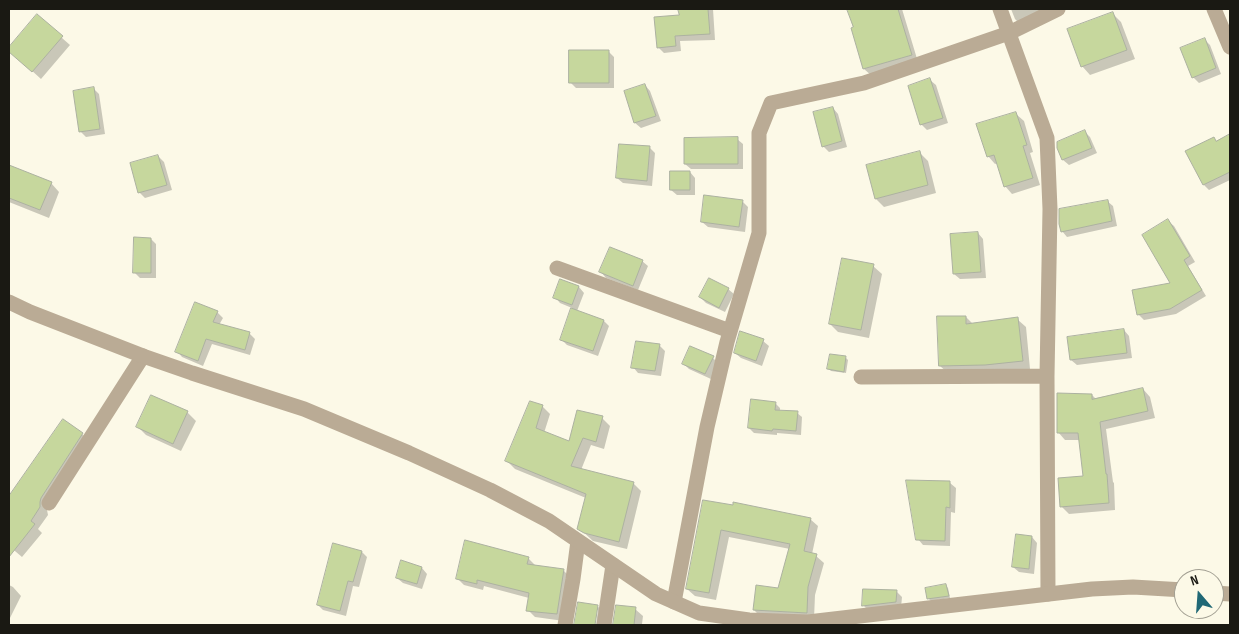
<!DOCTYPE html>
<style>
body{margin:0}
#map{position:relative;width:1239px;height:634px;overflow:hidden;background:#fcf9e7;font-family:"Sofia Sans Condensed",sans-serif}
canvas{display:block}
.frame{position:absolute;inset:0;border:10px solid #1a1913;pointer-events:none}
.north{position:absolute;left:1174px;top:569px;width:50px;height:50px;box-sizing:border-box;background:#fcf9e7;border:1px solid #a29f92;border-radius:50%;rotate:342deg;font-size:14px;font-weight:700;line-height:20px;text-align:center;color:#1a1913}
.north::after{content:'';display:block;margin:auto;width:18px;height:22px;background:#206875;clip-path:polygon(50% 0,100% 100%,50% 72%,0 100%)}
</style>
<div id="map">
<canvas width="1239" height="634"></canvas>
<div class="frame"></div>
<div class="north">N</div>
</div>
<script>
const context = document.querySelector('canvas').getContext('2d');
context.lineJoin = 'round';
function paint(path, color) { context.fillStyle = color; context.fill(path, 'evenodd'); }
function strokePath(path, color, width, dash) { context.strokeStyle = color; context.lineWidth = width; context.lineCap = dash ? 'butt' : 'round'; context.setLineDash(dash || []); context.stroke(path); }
paint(new Path2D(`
 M680,9h33l2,31 -35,1 1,10 -17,2 -6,-6 22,-31z
 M848,9h54l16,53 -46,14 -8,-7 -10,-41z
 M1011,9h36l-25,17 -7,-7z
 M1112,13l9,9 14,37 -45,16 -8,-9z
 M37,16l33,29 -29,34 -32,-29z
 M1204,39l6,6 11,29 -22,9 -6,-6z
 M609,52l5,5v31h-38l-6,-6z
 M930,80l6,5 12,38 -21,7 -6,-6z
 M645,85l5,6 11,30 -20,7 -6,-5 -10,-31z
 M93,88l6,6 6,40 -19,3 -6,-6z
 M833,108l5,6 9,33 -18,5 -6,-6z
 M1016,114l8,7 9,31 -3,1 10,32 -28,9 -7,-8 -7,-23 -3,1 -7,-8z
 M1085,132l5,5 7,16 -28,12 -6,-5 -5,-13z
 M1230,135v45l-21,10 -5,-5 -17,-34 26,-13 4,4z
 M737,139l6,5v25h-52l-6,-5z
 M649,147l6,6 -3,33 -29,-3 -6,-5z
 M919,152l9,9 8,32 -52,14 -8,-8z
 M158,156l6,6 8,28 -27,8 -6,-6z
 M9,167l42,16 8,9 -10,26 -40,-16z
 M690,172l5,6v17h-18l-6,-5z
 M742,201l6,6 -3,25 -37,-5 -6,-5z
 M1107,201l6,5 4,20 -50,11 -5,-6z
 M1168,221l6,5 21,36 -7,4 18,30 -30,18 -32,6 -6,-6 34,-30z
 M978,233l5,6 3,39 -26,1 -6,-5z
 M151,239l5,5v34h-16l-6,-6z
 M642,261l6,5 -10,24 -32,-12 -5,-6z
 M873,266l9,8 -13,64 -31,-6 -8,-8z
 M561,281l18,6 5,6 -7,18 27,10 5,5 -11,30 -31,-11 -6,-6 11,-31 -12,-5 -5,-6z
 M728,289l6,5 -9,18 -19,-9 -6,-6z
 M217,312l6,6 -4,7 30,8 6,6 -5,16 -38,-11 -9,22 -21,-9 -5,-6z
 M966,317l7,7 44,-5 9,8 4,42 -81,5 -9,-8z
 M1124,330l5,6 3,22 -55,7 -6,-5 -3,-22z
 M763,341l6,5 -7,20 -21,-8 -6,-5z
 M659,345l6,6 -4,25 -23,-3 -5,-6z
 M831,356l15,2 2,2 -2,13 -15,-2 -2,-2z
 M713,358l5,5 -7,16 -22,-10 -6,-6z
 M1143,389l7,8 5,21 -49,11 7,53 1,1 1,27 -46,4 -8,-8 23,-29 -4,-37h-15l-7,-8 34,-37 4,4z
 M775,403l5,5v3l17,2 5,4 -1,18 -24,-2v2l-23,-2 -5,-5z
 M542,406l8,8 -6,19 25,10 33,-25 8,8 -6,23 -13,-4 -10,25 52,13 8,8 -14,58 -34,-8 -14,-13 7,-30 -71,-29 -8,-8z
 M187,412l9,9 -15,30 -35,-16 -8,-8z
 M82,434l8,7 -42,65 -1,4 1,5 -10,14 4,4 -20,24 -13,-11v-43l7,-9z
 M950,483l6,5 -1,25 -4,-1 -1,34 -27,-1 -5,-6z
 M704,501l106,18 8,7 -6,28 4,2 8,7 -9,32 -1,24 -53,-2 -7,-7 25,-21 11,-40 -61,-12 -13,63 -21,-4 -8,-7z
 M1032,537l5,6 -3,31 -15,-2 -6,-5z
 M362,552l5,5 -8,30 -6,-1 -7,30 -23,-6 -5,-5z
 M529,559l6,6 28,5 7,7 -6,44 -29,-4 -7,-7 1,-12 -45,-12 -1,4 -19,-5 -7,-7z
 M422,568l5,6 -5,15 -19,-6 -6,-5z
 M9,585l4,2 8,9 -12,24z
 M946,586l2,2 2,10 -19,3 -3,-3z
 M896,591l6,6 -1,11 -32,3 -5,-5z
 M580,604l17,2 8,7 -2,12h-7l2,-15h-3l-2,15h-17z
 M618,607l17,2 8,7 -1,8 29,1h-56z`), '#0003');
const building = new Path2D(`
 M678,9h30l2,25 -35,2 1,10 -19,2 -3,-31 25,-2z
 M847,9h51l14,46 -49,14 -12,-41 2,-1z
 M1113,12l14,38 -46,17 -14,-38z
 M37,14l26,22 -31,36 -23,-20v-5z
 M1205,38l11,30 -24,10 -12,-30z
 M569,50h40v33h-40z
 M930,78l13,40 -23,7 -12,-39z
 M645,84l11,32 -22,7 -10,-32z
 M94,87l6,42 -21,3 -6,-41z
 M833,107l9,34 -20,6 -9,-35z
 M1016,112l11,33 -4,1 10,32 -29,9 -10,-32 -7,2 -11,-33z
 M1085,130l7,18 -30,12 -5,-12v-6z
 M1230,134v38l-27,13 -18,-34 29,-14 2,4z
 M738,137v27h-54v-26z
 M619,144l31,2 -3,35 -31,-3z
 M920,151l8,34 -53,14 -9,-34z
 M158,155l9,30 -29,8 -8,-30z
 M9,165l43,17 -12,28 -31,-12z
 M670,171h20v19h-20z
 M704,195l39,5 -4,27 -38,-5z
 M1108,200l4,21 -51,11 -2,-8v-15z
 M1168,219l22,37 -6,4 18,30 -32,19 -33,6 -5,-25 38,-7 -28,-48z
 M978,232l3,40 -28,2 -3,-40z
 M134,237l17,1v35h-18z
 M610,247l33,13 -10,26 -34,-14z
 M842,258l32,6 -13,66 -32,-6z
 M709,278l20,10 -10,20 -20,-11z
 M560,279l19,7 -7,19 -19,-7z
 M195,302l23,9 -5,11 37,10 -5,18 -39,-11 -8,22 -23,-9z
 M571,308l33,12 -11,31 -33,-11z
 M937,316h29v8l52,-7 5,44 -38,4 -46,1z
 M1124,329l3,24 -57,7 -3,-23z
 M740,331l24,8 -8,22 -22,-8z
 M636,341l24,3 -5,27 -24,-3z
 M690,346l24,10 -9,18 -23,-10z
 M830,354l16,2 -2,16 -17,-3z
 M1143,388l5,23 -48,11 6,52h1l2,29 -49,4 -2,-29 25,-2 -5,-43h-21v-40l35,1v5z
 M151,395l37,16 -15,33 -37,-17z
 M751,399l25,3 -1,8 23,1 -2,20 -23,-2 -1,2 -24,-3z
 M530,401l13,4 -7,23 33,13 8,-31 26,6 -7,26 -13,-4 -12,28 63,16 -15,60 -35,-9 -7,-4 9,-35 -81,-33z
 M63,419l20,14 -42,65 -1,4v5l-9,14 4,3 -26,33v-61z
 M906,480l44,1v27l-4,-1 -1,34 -29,-1z
 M703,500l30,5v-3l78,16 -7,33 13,3 -9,33 -1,26 -54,-3 3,-25 22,3 12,-44 -69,-14 -12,63 -23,-4z
 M1016,534l16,2 -3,33 -17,-2z
 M465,540l64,17 -2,7 37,5 -7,45 -31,-3 3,-18 -52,-13v4l-21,-5z
 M333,543l29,8 -9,31 -5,-1 -8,30 -23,-6z
 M401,560l21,7 -5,17 -21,-6z
 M946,584l3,12 -22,3 -2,-11z
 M863,589l34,1 -1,12 -34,4z
 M578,602l20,3 -3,20h-21z
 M616,605l20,2 -2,18h-21z`);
paint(building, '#c6d79d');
strokePath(building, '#acb1a0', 1);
strokePath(new Path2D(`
 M1000,9l47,129 3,71 -3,167 1,218
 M1214,9l16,38
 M557,268l173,63
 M861,377l186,-1
 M49,503l94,-147
 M674,602l33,-175 20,-85 32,-109v-100l12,-30 93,-20 145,-50 49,-24
 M565,625l8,-46 5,-38
 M604,625l9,-60`), '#baab95', 15);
strokePath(new Path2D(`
 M9,302l21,10 113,44 49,17 112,36 105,44 81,37 59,31 107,73 43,19 50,7 59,2 284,-33 41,-2 51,3
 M1214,593l16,1`), '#baab95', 15);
</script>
